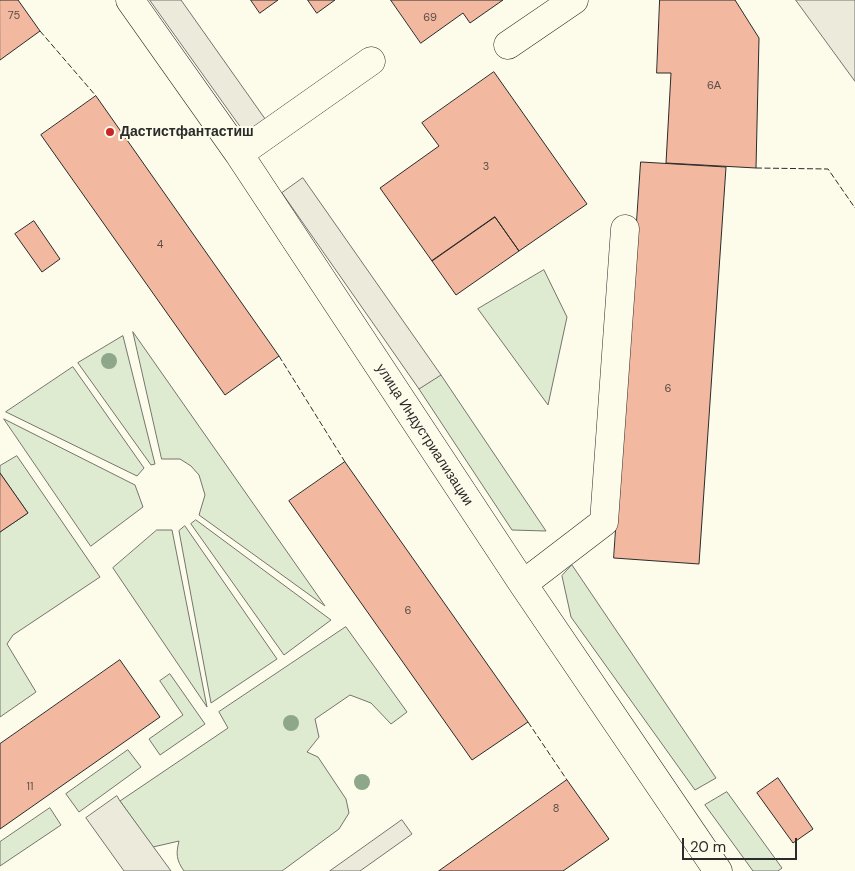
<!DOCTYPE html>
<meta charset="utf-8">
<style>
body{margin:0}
#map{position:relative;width:855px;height:871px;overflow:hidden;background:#fdfbea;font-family:"DM Sans",sans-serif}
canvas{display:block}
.scale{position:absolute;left:682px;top:838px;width:115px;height:22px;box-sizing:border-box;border:2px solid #2b2b2b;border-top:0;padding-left:6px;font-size:15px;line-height:18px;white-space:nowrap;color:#2b2b2b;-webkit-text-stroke:4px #fdfbea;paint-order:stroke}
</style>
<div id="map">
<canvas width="855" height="871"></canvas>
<div class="scale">20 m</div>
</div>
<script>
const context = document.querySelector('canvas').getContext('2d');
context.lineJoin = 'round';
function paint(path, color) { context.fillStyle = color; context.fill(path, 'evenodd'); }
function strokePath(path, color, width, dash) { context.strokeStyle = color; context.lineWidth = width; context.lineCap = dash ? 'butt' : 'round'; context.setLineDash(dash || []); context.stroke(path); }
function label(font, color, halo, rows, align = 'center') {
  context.font = font + ' "DM Sans",sans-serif'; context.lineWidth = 4; context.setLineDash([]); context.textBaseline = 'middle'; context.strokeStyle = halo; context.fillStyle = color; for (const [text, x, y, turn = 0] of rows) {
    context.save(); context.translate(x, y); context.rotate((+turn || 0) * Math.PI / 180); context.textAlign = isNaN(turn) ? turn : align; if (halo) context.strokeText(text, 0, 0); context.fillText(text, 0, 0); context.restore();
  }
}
const green = new Path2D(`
 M544,270l23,47 -19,88 -70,-96z
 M133,332l192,274 -126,-91 6,-20 -6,-20 -8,-9 -11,-7h-18z
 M123,336l32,128 -4,1 -73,-102z
 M73,367l71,101 -7,8 -131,-64z
 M441,375l105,156 -34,-1 -93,-141z
 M4,419l131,66 8,22 -52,39z
 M17,456l83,121 -87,58 -6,9 29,48 -36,25v-185l28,-19 -28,-40v-7z
 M196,520l135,100 -47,35 -93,-131z
 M185,526l92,133 -66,44 -32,-172z
 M157,530h15l35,177 -94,-139z
 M572,565l144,213 -21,12 -124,-173 -9,-41z
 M346,627l61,85 -16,12 -20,-21 -21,-8 -35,24 4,18 -12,15 11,5 28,42 3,14 -10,16 -57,42h-98c-8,-11 -8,-18 -5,-30l-26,6 -33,-46 108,-73 -9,-16z
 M170,674l35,50 -45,31 -11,-16 34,-24 -23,-34z
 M128,750l13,17 -62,45 -13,-18z
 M727,792l55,76 -4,3h-25l-48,-66z
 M50,808l11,17 -61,41v-24z`);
paint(green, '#deebd1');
strokePath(green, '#74746e', 1);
const parking = new Path2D(`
 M150,0h31l87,123 -20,14z
 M796,0h59v81z
 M303,178l138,197 -22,14 -137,-196z
 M117,796l3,5 51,70h-47l-38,-53z
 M402,820l10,14 -52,37h-30z`);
paint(parking, '#eceadb');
strokePath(parking, '#74746e', 1);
const building = new Path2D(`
 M0,0h18l22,31 -40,29z
 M251,0h27l-18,13z
 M308,0h27l-18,13z
 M391,0h112l-33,23 -7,-10 -42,30z
 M660,0h75l24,38 -3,130 -90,-5 5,-90h-14z
 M494,72l93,132 -68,47 -24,-34 -63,44 -52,-73 59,-42 -17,-23z
 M96,96l183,260 -54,39 -184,-260z
 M641,162l85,5 -27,397 -85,-6z
 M495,217l24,34 -63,44 -24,-34z
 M34,221l26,38 -18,13 -27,-38z
 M345,462l183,260 -56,38 -183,-259z
 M0,473l28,40 -28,19z
 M120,660l40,57 -160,112v-85z
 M778,778l35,51 -20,14 -36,-50z
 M567,780l42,59 -46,32h-124z`);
paint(building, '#f2b8a0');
strokePath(building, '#2b2b2b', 1);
const minor = new Path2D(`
 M130,0l109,154 284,430 195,287
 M508,45l66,-45
 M239,154l132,-93
 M523,584l81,-62 21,-293`);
strokePath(minor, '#2b2b2b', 29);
strokePath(minor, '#fdfbea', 28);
strokePath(new Path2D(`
 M40,31l56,65
 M756,168l72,1 27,39
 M279,356l66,106
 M528,722l39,58`), '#2b2b2b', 1, [6, 2.5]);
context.fillStyle = '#8ea78a';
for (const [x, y] of [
 [109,361],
 [291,723],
 [362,782]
]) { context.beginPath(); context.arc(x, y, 8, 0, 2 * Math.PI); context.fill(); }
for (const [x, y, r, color] of [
 [110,132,5,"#c62828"]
]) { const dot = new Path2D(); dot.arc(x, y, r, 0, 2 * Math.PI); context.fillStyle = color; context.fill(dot); strokePath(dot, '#fdfbea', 2); }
label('11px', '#5d4e48', null, [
 ["75",14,16],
 ["69",430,18],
 ["6А",714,86],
 ["3",486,167],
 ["4",160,245],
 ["6",668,389],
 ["6",408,611],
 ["11",30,787],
 ["8",556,809]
]);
label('bold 14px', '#2b2b2b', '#fdfbea', [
 ["Дастистфантастиш",120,132]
], 'left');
label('14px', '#2b2b2b', '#fdfbea', [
 ["улица Индустриализации",424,435,57]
]);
</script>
